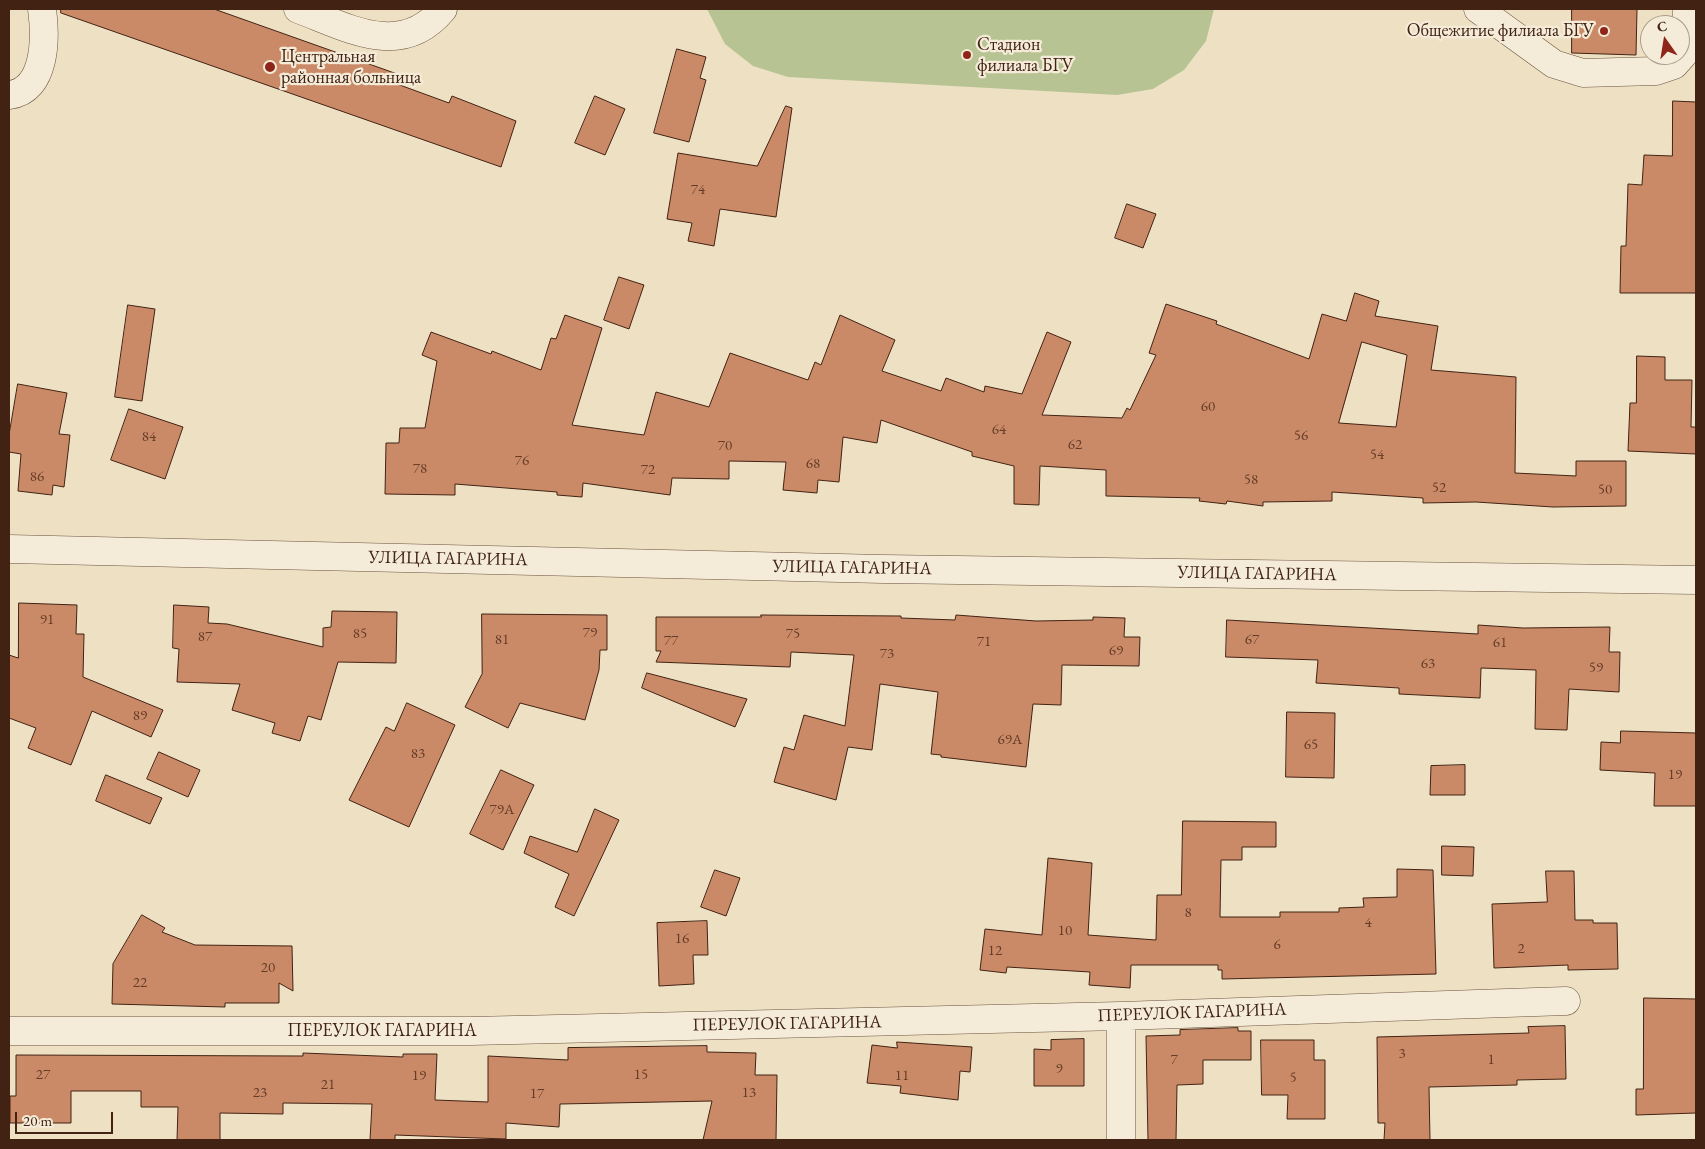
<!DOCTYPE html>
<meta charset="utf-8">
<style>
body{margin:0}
#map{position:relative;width:1705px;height:1149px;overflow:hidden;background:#eee1c3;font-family:"EB Garamond",serif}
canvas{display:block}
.frame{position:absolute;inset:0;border:10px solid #412213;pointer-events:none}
.north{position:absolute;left:1640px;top:15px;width:50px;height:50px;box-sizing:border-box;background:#f4ecd8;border:1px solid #ac9b89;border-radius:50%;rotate:347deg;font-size:14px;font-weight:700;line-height:20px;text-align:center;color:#412213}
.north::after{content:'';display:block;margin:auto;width:18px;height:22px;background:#8f2418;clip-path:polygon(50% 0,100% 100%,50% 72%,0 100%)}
.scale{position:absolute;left:15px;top:1112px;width:98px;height:22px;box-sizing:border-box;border:2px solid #412213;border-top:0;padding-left:6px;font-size:15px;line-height:18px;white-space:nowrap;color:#412213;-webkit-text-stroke:4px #f4ecd8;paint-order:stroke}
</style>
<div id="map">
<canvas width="1705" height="1149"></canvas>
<div class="frame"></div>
<div class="north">С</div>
<div class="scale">20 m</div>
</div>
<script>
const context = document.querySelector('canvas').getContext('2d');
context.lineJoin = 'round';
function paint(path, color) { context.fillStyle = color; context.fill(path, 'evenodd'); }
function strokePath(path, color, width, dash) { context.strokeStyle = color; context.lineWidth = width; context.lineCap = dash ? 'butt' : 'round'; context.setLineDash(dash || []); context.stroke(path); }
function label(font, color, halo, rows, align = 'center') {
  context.font = font + ' "EB Garamond",serif'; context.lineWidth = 4.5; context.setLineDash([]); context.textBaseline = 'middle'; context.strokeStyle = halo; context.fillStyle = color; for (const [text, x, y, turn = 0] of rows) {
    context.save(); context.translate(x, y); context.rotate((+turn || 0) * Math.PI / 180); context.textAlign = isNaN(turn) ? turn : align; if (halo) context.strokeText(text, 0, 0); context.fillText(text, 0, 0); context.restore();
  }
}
paint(new Path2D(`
 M707,9h507l-8,32 -22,29 -31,19 -36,6 -329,-18 -35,-11 -28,-22z`), '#b8c394');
const building = new Path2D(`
 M61,9h153l186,66 -3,9 52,19 3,-7 64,25 -15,46 -440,-154z
 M1572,9h65l-1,46 -64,-2z
 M677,49l29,8 -6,21 6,2 -17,62 -35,-9z
 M595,96l30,13 -20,46 -30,-12z
 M1673,101l23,1v191h-76l1,-47h5l2,-62 14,1 2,-30 28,1z
 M786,106l6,2 -16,109 -56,-8 -6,37 -26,-5 4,-18 -25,-4 11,-66 79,13z
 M1127,204l29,10 -13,34 -28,-10z
 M619,277l25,8 -15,44 -25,-9z
 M1355,293l24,8 -4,15 63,10 -7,44 85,7 -1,96 61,3v-15h50v45l-73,1 -77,-5 -53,1v-5l-91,-6v9l-69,1v4l-36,-5 -1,3 -27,-3 1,-3 -94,-2v-26l-66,-4 -1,39 -25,-1v-38l-42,-10v-4l-91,-32 -4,23 -34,-6 -4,45 -21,-2 -1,13 -34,-3 3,-28 -57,-1v18l-57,-1 -2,17 -87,-12 -1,14 -25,-2v-3l-102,-8v11l-70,-1 1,-51h13l1,-15h25l12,-67 -15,-6 9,-23 60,22 1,-3 49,19 10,-32 5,1 9,-24 37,13 -30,97 72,10 12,-43 53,15 21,-54 78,27 7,-18 6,3 19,-50 55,25 -13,31 59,20 5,-13 38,14 1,-6 37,8 25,-62 24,10 -29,73 80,3 5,-10 3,2 26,-55 -7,-2 17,-49 51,17 -1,3 93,35 13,-45 24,7zM1362,342l45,13 -11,72 -57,-4z
 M128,305l27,4 -13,92 -27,-4z
 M1637,356l28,1v23h27l-1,47h5v27l-68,-3 2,-48h6z
 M18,384l49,9 -8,41 11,1 -6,52 -11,-2 -1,10 -34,-4 3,-37 -12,-2v-17z
 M129,409l54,18 -18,52 -54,-19z
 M19,603l58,2 -1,29h8l-1,43 80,33 -12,27 -59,-26 -21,54 -43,-17 8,-20 -27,-10v-63l9,3z
 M174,605l35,2 -1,16 19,1 96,23v-19l8,-1 1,-16 65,1 -1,51 -58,-1 -17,58 -13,-4 -8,25 -28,-8 3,-10 -43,-13 8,-26 -63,-2 2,-33 -6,-1z
 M482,614l125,1v35h-7l-1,20 -14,50 -65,-17 -12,25 -43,-21 17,-33z
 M761,615l140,1v2l54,2 1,-5 80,6 57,-1v-3l32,1 -1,19h16l-1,29 -77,-1 -1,40 -28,-1 -7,63 -85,-10v-2l-10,-1 7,-62 -58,-8 -8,66 -24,-3 -12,53 -62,-18 10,-35 10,3 10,-35 41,11 9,-71 -63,-3 -1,15 -134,-5 5,-11h-5v-34h105z
 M1227,620l251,14v-9l45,3 87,-1 -1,25h11l-1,40 -50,-3 -2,41 -32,-1 1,-59 -55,-2 -1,30 -81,-4v-6l-83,-5 2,-23 -92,-3z
 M647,673l100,26 -12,28 -93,-39z
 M407,703l48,22 -46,102 -60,-27 37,-73 8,4z
 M1287,712l48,1 -1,65 -48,-1z
 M1621,731l75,2v73h-42l1,-33 -55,-3 1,-28 19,1z
 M159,752l41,18 -12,27 -41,-18z
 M1465,765v30h-35l1,-29z
 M501,770l33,15 -31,65 -33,-16z
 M106,775l56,23 -12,26 -54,-23z
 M595,809l24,11 -45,96 -19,-9 14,-33 -45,-21 6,-17 47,16z
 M1183,821l93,1v25h-34v13h-21l-1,57h60v-5h59v-4l25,-1 -1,-9 34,-1v-28l36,1 3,104 -214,5v-9h-4v-5h-87l-1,23 -41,-3 1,-13 -83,-5 -1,6 -26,-3 5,-41 57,6 6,-77 44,5 -4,72 68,5 1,-45h24z
 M1442,846l32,1 -1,29 -31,-1z
 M715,870l25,8 -14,38 -25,-9z
 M1546,871h28l1,49h18v3h24l1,46 -50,1v-5l-74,3 -2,-64 55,-2z
 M142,915l23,13 -3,4 33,13 97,1 1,45 -14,-8v20h-54v4l-113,-3 1,-40z
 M707,921l1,34h-15l1,29 -35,2 -2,-63z
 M1644,998l52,1v114l-60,2v-26h7z
 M1565,1026l1,53 -49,1v5l-88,2 1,53h-46l1,-17h-7l-1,-86 152,-4 -1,-6z
 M1238,1028v3h13v29h-48v24l-26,1 -1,55h-28l-2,-104 34,-1v-5z
 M1084,1039v47h-50v-37l17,1v-10z
 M1261,1040h53v20h11v59h-38l1,-24h-26z
 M897,1042l75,5 -2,25 -10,-1 -2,29 -58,-7 1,-7 -34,-3 5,-38 25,3z
 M707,1046v6l49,1 -1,22h22l-1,65h-73l9,-39 -152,3 -1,23 -53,-4v16l-111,-4v5h-25l2,-36 -89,-1v11l-63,-1v27h-43l1,-33h-37v-16h-70v32h-61v-27h6v-41l287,1v-3l100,4v-3h34l-2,46 53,2v-46l80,4v-12z`);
paint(building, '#cb8a67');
strokePath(building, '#412213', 1);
const minor = new Path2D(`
 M298,9c49,18 103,51 145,0
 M1478,9l76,55 29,9 73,-2 18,-6 9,-10 4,-15v-31
 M9,95c37,-4 37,-57 33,-86
 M9,549l874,20 813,11
 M1121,1016v124
 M9,1031h462l650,-15 445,-15`);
strokePath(minor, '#6c523f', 29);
strokePath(minor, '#f4ecd8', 28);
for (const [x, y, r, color] of [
 [1604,31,5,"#8f2418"],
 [967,55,5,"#8f2418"],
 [270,67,6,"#8f2418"]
]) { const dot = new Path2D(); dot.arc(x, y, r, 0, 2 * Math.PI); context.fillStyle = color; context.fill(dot); strokePath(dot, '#f4ecd8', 2); }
label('15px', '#643c28', null, [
 ["74",698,190],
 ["60",1208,407],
 ["64",999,430],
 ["56",1301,436],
 ["84",149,437],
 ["62",1075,445],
 ["70",725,446],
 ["54",1377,455],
 ["76",522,461],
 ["68",813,464],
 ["78",420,469],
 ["72",648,470],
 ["86",37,477],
 ["58",1251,480],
 ["52",1439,488],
 ["50",1605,490],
 ["91",47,620],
 ["79",590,633],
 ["85",360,634],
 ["75",793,634],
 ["87",205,637],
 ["81",502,640],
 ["67",1252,640],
 ["77",671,641],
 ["71",984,642],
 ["61",1500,643],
 ["69",1116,651],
 ["73",887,654],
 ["63",1428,664],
 ["59",1596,668],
 ["89",140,716],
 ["69А",1010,740],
 ["65",1311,745],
 ["83",418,754],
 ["19",1675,775],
 ["79А",502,810],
 ["8",1188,913],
 ["4",1368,923],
 ["10",1065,931],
 ["16",682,939],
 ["6",1277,945],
 ["2",1521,949],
 ["12",995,951],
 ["20",268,968],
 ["22",140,983],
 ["3",1402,1054],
 ["7",1174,1060],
 ["1",1491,1060],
 ["9",1059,1069],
 ["27",43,1075],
 ["15",641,1075],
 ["19",419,1076],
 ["11",902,1076],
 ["5",1293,1078],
 ["21",328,1085],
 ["23",260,1093],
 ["13",749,1093],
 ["17",537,1094]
]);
label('18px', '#412213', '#f4ecd8', [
 ["Общежитие филиала БГУ",1594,31,"right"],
 ["Стадион",977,45],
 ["филиала БГУ",977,66],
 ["Центральная",281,57],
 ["районная больница",281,78]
], 'left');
label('18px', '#412213', '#f4ecd8', [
 ["УЛИЦА ГАГАРИНА",448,559,1],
 ["УЛИЦА ГАГАРИНА",852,568,1],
 ["УЛИЦА ГАГАРИНА",1257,574,1],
 ["ПЕРЕУЛОК ГАГАРИНА",1192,1013,-2],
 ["ПЕРЕУЛОК ГАГАРИНА",787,1024,-1],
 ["ПЕРЕУЛОК ГАГАРИНА",382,1031]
]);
</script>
